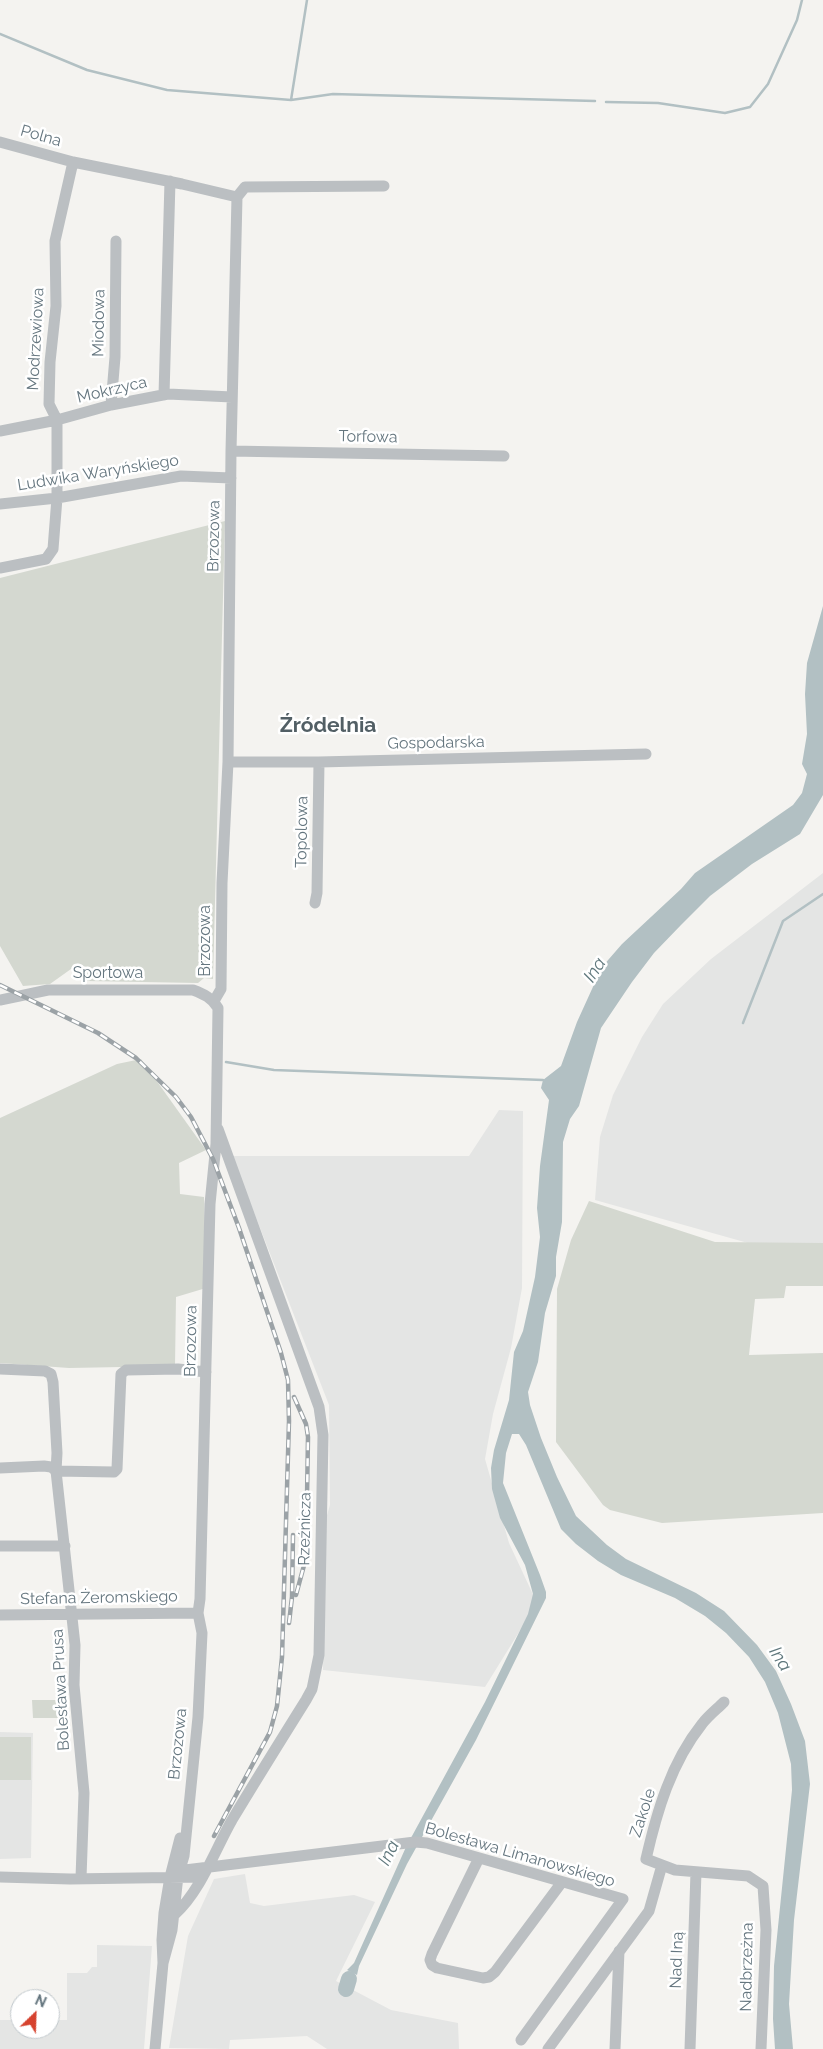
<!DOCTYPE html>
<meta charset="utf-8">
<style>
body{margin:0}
#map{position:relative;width:823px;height:2049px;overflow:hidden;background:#f4f3f0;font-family:Raleway,sans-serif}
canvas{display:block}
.north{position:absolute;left:10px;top:1989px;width:50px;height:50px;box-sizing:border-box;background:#fff;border:1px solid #c1c8cc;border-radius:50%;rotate:24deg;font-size:14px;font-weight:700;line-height:20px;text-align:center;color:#65767f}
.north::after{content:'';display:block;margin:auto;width:18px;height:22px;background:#d6422e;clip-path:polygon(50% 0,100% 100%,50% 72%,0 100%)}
</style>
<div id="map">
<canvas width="823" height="2049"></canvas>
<div class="north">N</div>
</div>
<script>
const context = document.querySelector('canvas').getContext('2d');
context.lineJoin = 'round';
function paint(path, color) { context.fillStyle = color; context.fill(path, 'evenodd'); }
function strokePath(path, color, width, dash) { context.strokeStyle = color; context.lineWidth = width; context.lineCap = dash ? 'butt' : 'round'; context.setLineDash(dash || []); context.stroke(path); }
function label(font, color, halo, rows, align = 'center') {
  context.font = font + ' Raleway,sans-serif'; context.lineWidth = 5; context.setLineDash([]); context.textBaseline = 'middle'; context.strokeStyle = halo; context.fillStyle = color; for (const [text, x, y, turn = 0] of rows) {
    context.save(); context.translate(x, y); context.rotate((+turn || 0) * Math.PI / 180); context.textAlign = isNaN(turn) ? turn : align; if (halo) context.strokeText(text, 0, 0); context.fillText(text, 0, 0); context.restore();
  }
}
paint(new Path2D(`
 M823,873v370h-75l-153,-43 5,-63 13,-42 29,-58 21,-33 48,-45z
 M499,1110l24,1 -1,177 -11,60 -18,66 -8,45 24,84 28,60 -52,84 -162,-17 2,-148 5,-17 -1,-100 -97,-249h237z
 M0,1732l33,1 -2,125 -31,1z
 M245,1874l5,29 14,3 90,-11 21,7 -39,79 55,29 67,13 1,26h-132l-20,-13 -77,4 -1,9 -60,-1 19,-112 26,-57z
 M97,1945l55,1 -8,103h-144v-29h20v9h30v-9h17v-47h20l5,-6h5z`), '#e4e5e4');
paint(new Path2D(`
 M225,521l-12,458 -9,-1 -6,5 -112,-2 -7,-9 -8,-3 -21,15 -27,2 -23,-40v-368z
 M141,1059l65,91 -27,13 1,31 24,3 2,91 -30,9 -1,69 -106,2 -69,-5v-245l117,-54z
 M589,1201l126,41 108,1v43h-37l-2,12 -29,1 -6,56 74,-2v160l-161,10 -52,-13 -7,-5 -47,-63 1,-153 14,-49z
 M32,1700h28v18h-27z
 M0,1737h31v43h-31z`), '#d4d8d0');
paint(new Path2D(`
 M823,606v189l-23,39 -48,30 -42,32 -29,29 -27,28 -22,29 -31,46 -22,78 -9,13 -7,23 -1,80 -6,35v19l-11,37 -7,49 -10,30 2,13 11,33 16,39 19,39 31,29 19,14 70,34 28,18 33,34 19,26 15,33 14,37 5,43 -16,136 -5,84 4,45h-18l-2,-30 1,-53 18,-176 -1,-26 -13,-51 -13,-31 -16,-25 -23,-24 -21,-17 -30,-18 -54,-23 -23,-14 -22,-17 -15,-15 -35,-84 -7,-11h-7l-6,19 -3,30 37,92 6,17v6l-70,142 -69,124 -48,102 -2,9 -10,-5 7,-7 52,-116 79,-145 43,-88 5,-20 -8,-29 -25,-47 -8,-29 -1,-21 3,-18 15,-50 5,-48 9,-21 12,-54 5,-40 -3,-29 3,-42 9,-66 -8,-12 2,-8 18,-14 16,-44 25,-55 20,-23 59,-55 14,-16 98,-68 9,-12 5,-19 -5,-10 5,-30 -2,-40 2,-31z`), '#b2c0c3');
strokePath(new Path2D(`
 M0,34l87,36 80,20 124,10 16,-100
 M291,100l42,-6 262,7
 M606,102l52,1 67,10 25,-6 18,-23 29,-64 5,-20
 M743,1023l40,-102 40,-27
 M226,1062l48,8 269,10`), '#b2c0c3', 2.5);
strokePath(new Path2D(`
 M346,1989l3,-10`), '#b2c0c3', 16);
strokePath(new Path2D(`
 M0,142l73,20 109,22 55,13
 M164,395l6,-214
 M111,405l4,-48 1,-116
 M0,431l57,-11 54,-15 57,-11 64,3
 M231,451l273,5
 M0,504l57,-6 124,-22 50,2
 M0,568l46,-9 7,-10 4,-51v-78l-8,-16 1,-42 6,-56 -1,-65 18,-79
 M228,762h91l327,-8
 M315,903l2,-10 2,-131
 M0,1000l48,-10h145c11,4 19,8 25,18l-2,136 -6,60 -10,395 -2,14 4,20 -4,84 -14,139 -6,20 -6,54 -9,33
 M214,1001l7,-12 1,-106 6,-121 3,-311 6,-254 8,-10 139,-1
 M0,1369l45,2 6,3 2,8 4,71 -1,18 19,174 -1,40 10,108 -3,85
 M0,1468l44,-2 7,1 5,4 58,1 3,-3 4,-95 5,-4 52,-1 28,3
 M0,1546h65
 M0,1615l198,-2
 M724,1702c-7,7 -16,14 -22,22 -31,39 -45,87 -56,135l29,11 73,6 15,10 3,44 -5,119
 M479,1858l-47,96 -2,6 2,5 5,3 46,10 6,-1 6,-5 67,-90
 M178,1876l7,-6 230,-28 12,1 196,56 -102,141
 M0,1877l70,2 131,-2
 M175,1914c25,-22 40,-64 57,-94 24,-40 49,-80 74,-120l6,-11 7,-34 4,-220 -4,-28 -101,-278
 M155,2049l8,-86 -1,-23 2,-27 6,-36 10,-39
 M548,2049l101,-138 13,-46
 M615,2049l4,-98
 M690,2049l6,-177`), '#bbbfc2', 11);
const rail = new Path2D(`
 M0,985l98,48 38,25 40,39 15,20 22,42 26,69 42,125 7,27 1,41 -7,236 -5,49 -7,26 -56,104
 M294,1397l12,27 2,13 -2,121 -10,37
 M289,1623l3,-26 1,-62`);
strokePath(rail, '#9ba2a6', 4.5);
strokePath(rail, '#fff', 2.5, [8]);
label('16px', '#65767f', '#fff', [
 ["Polna",41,136,16],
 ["Miodowa",99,323,-89],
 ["Modrzewiowa",36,339,-87],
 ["Mokrzyca",112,390,-13],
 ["Torfowa",368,437,1],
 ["Ludwika Waryńskiego",98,473,-9],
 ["Brzozowa",214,536,-89],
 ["Gospodarska",436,743,-1],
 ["Topolowa",302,832,-89],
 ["Brzozowa",205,941,-90],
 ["Sportowa",108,973],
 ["Brzozowa",191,1341,-89],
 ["Rzeźnicza",305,1529,-89],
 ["Stefana Żeromskiego",99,1598,-1],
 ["Bolesława Prusa",61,1690,-93],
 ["Brzozowa",178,1744,-84],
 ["Zakole",643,1813,-72],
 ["Bolesława Limanowskiego",520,1855,16],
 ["Nad Iną",677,1960,-88],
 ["Nadbrzeżna",747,1967,-89]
]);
label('italic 18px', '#60787d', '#fff', [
 ["Ina",595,970,-57],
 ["Ina",780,1659,58],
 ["Ina",389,1853,-64]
]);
label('bold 21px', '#525f65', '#fff', [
 ["Źródelnia",328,726]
]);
</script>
